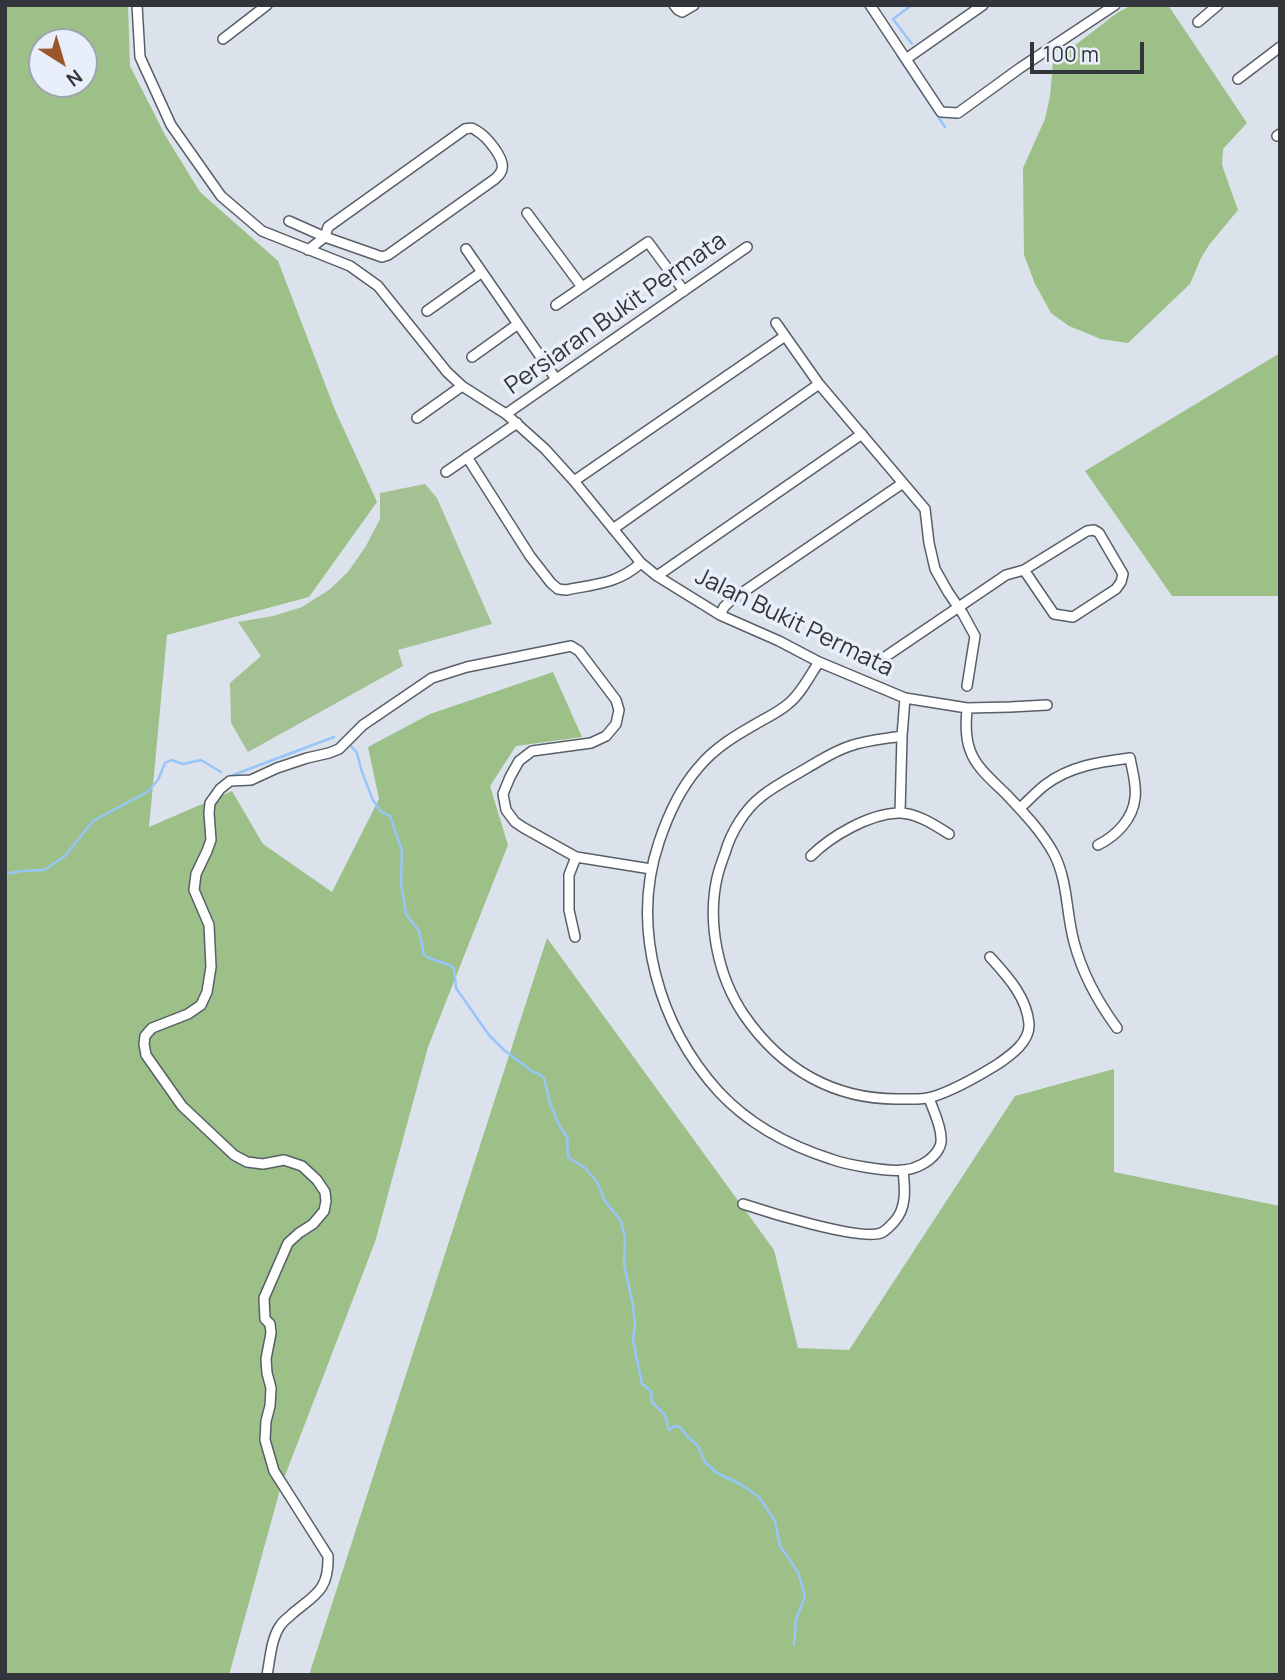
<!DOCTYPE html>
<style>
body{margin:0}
#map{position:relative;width:1285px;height:1680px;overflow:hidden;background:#dbe2ec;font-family:Manrope,sans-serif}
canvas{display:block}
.frame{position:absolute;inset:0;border:7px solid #323539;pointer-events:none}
.north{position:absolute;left:28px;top:28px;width:70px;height:70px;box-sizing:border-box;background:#e8effa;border:2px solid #9fa5ad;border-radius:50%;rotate:143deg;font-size:19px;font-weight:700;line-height:28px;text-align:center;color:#323539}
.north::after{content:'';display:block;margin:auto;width:24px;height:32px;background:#9c562d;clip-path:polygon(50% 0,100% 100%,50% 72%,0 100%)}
.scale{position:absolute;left:1030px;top:42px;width:114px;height:32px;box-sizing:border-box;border:4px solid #323539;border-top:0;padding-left:9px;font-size:21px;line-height:24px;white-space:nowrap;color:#323539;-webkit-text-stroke:5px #e8effa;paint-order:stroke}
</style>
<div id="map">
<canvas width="1285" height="1680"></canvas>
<div class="frame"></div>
<div class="north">N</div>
<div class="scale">100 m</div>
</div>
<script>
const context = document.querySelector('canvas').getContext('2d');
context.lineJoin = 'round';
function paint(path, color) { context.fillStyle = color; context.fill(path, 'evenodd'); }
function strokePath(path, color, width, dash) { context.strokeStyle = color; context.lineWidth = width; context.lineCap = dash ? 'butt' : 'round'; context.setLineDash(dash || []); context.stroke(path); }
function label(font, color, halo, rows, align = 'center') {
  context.font = font + ' Manrope,sans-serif'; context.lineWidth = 7; context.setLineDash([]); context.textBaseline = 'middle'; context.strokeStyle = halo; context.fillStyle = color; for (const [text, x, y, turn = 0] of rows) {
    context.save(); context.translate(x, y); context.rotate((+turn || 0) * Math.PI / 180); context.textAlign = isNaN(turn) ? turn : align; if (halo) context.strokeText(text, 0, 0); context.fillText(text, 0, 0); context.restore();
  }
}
paint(new Path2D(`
 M425,484l12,14 55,126 -94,26 5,16 -155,86 -17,-29 -1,-40 31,-27 -23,-34 35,-6 29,-9 27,-17 19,-18 18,-26 14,-27v-26z`), '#a3c192');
paint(new Path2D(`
 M5,5h123l2,61 35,69 35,57 78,69 57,149 42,92 -68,95 -142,38 -18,192 83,-36 31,53 69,48 47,-93 -11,-52 62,-33 123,-42 29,65 -66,9 -26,40 18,59 -80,202 -53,195 -94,244 -52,189h-224zM42,42h42v42h-42z
 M1132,5h36l79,118 -24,26 -1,16 16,45 -29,35 -8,13 -11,26 -62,59 -27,-4 -32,-13 -18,-13 -16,-29 -11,-29 -1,-87 22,-49 5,-23 3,-34 64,-49z
 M1280,353v250l-1,-7h-107l-87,-125z
 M547,938l227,312 24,98 51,2 166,-254 99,-27v103l166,34v469h-971z`), '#9cc087');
strokePath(new Path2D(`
 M912,5l-19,14 19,25
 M897,55l48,72
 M351,746l6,7 4,16 11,29 8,13 10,5 12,35 -1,32 5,31 13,17 5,24c9,7 21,6 30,13l2,20 33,47 15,15 29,22 6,2 5,4 6,25 9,22 8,12 1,20 17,11 12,14 8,19 16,20 4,17 -1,26 9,41 2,20 -2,15 9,44 9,7 1,11 13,13 4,15 6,-4 5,1 8,10 10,9 7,16 12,11 23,11 19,13 16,24 5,25 18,26 7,24 -9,24 -2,25
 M233,775l101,-38
 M5,874l17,-3 22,-1 21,-14 28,-35 54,-29 11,-12 7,-17 6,-3 12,4 18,-4 20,12`), '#98c5f9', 2.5);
const street = new Path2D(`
 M137,5l3,52 31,68 50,71 41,35 88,35 28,20 69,86 15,14 44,28 39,35 29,32 67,82 16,13 63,39 59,26 40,21 86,36 62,10 43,-1 37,-2
 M674,5l4,5 4,2 12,-7
 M870,5l71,107 17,1 62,-45 95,-63
 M1198,22l20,-17
 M223,39l44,-34
 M906,59l77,-54
 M1238,79l42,-32
 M1277,136l3,-2
 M527,213l55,74
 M289,221l36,16 57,20 6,-2 107,-76c3,-3 6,-5 7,-10 3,-11 -16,-33 -25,-38 -6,-4 -5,-3 -12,-2l-137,98 -3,10 -17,13
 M466,249l90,130
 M556,305l92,-63 36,49
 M427,311l55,-39
 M776,323l43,61 106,125 4,34 6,26 13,23 15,22 12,22 -8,50
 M472,357l46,-33
 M506,414l241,-167
 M417,418l45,-32
 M467,457l63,99 21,27 7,6 8,1c30,-6 51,-6 75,-27
 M446,472l71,-49
 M574,481l211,-145
 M613,529l206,-145
 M657,576l205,-142
 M720,615l4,-8 6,-6 173,-118
 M819,662c-9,13 -18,32 -31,42 -8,7 -18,12 -27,17 -23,13 -46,26 -63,47 -19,22 -30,47 -39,74 -29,86 0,184 60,250 30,32 71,54 112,67 16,6 57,13 73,11 12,-1 25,-8 32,-17 3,-4 6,-9 5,-15 0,-13 -8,-28 -12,-40
 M878,668l4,-9 124,-84 18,-5 63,-39 7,-1 5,3 24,41 -2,8 -5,7 -43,28 -19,-3 -30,-44
 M967,708c-1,14 -2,28 3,42 6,18 24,32 37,45 17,18 35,37 47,59 14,27 12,59 20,88 8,31 24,60 43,86
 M902,736c-18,3 -35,4 -52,10 -16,5 -29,14 -43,22 -15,9 -31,17 -45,28 -17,13 -31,36 -37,57 -3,8 -6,16 -8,25 -10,45 1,99 27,137 37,54 90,85 156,84 10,0 22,1 32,-2 23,-7 45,-20 66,-33 13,-9 32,-22 31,-40 -2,-27 -22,-48 -39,-67
 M1020,808c8,-7 16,-16 25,-23 25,-19 54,-23 85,-27 2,12 7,27 5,40 -2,21 -19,38 -37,47
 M900,813l2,-77 3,-38
 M811,856c20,-20 58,-42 87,-43 17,-1 37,12 51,21
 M575,937l-6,-27v-35l7,-18
 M743,1204c24,8 117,37 138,29 5,-2 10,-8 13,-11 13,-14 11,-33 9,-52
 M267,1675c3,-15 4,-36 13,-49 3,-5 8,-8 12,-12 24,-20 37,-24 36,-58l-54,-85 -9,-31 1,-19 4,-15 1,-18 -4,-15 -1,-14 5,-26 -1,-9 -5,-5 -1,-21 24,-55 11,-10 14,-9 11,-13 2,-10 -1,-9 -8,-12 -15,-14 -18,-6 -21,4 -16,-2 -13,-7 -52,-49 -36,-51 -2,-11 1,-8 7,-8 36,-14 13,-9 6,-13 4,-25 -2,-42 -15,-35 2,-16 11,-23 4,-11 -2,-27 1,-10 10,-14 10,-8 21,-1 26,-12 30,-10 22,-5 10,-4 24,-24 69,-47 35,-11 104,-21 8,5 37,49 3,10 -3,14 -10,12 -15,7 -59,8 -13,10 -9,16 -7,17 3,16 9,12 9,6 52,29 75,12`);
strokePath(street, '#585f67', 12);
strokePath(street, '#fff', 9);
label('24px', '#323539', '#e8effa', [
 ["Persiaran Bukit Permata",616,314,-35],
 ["Jalan Bukit Permata",794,623,26]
]);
</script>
